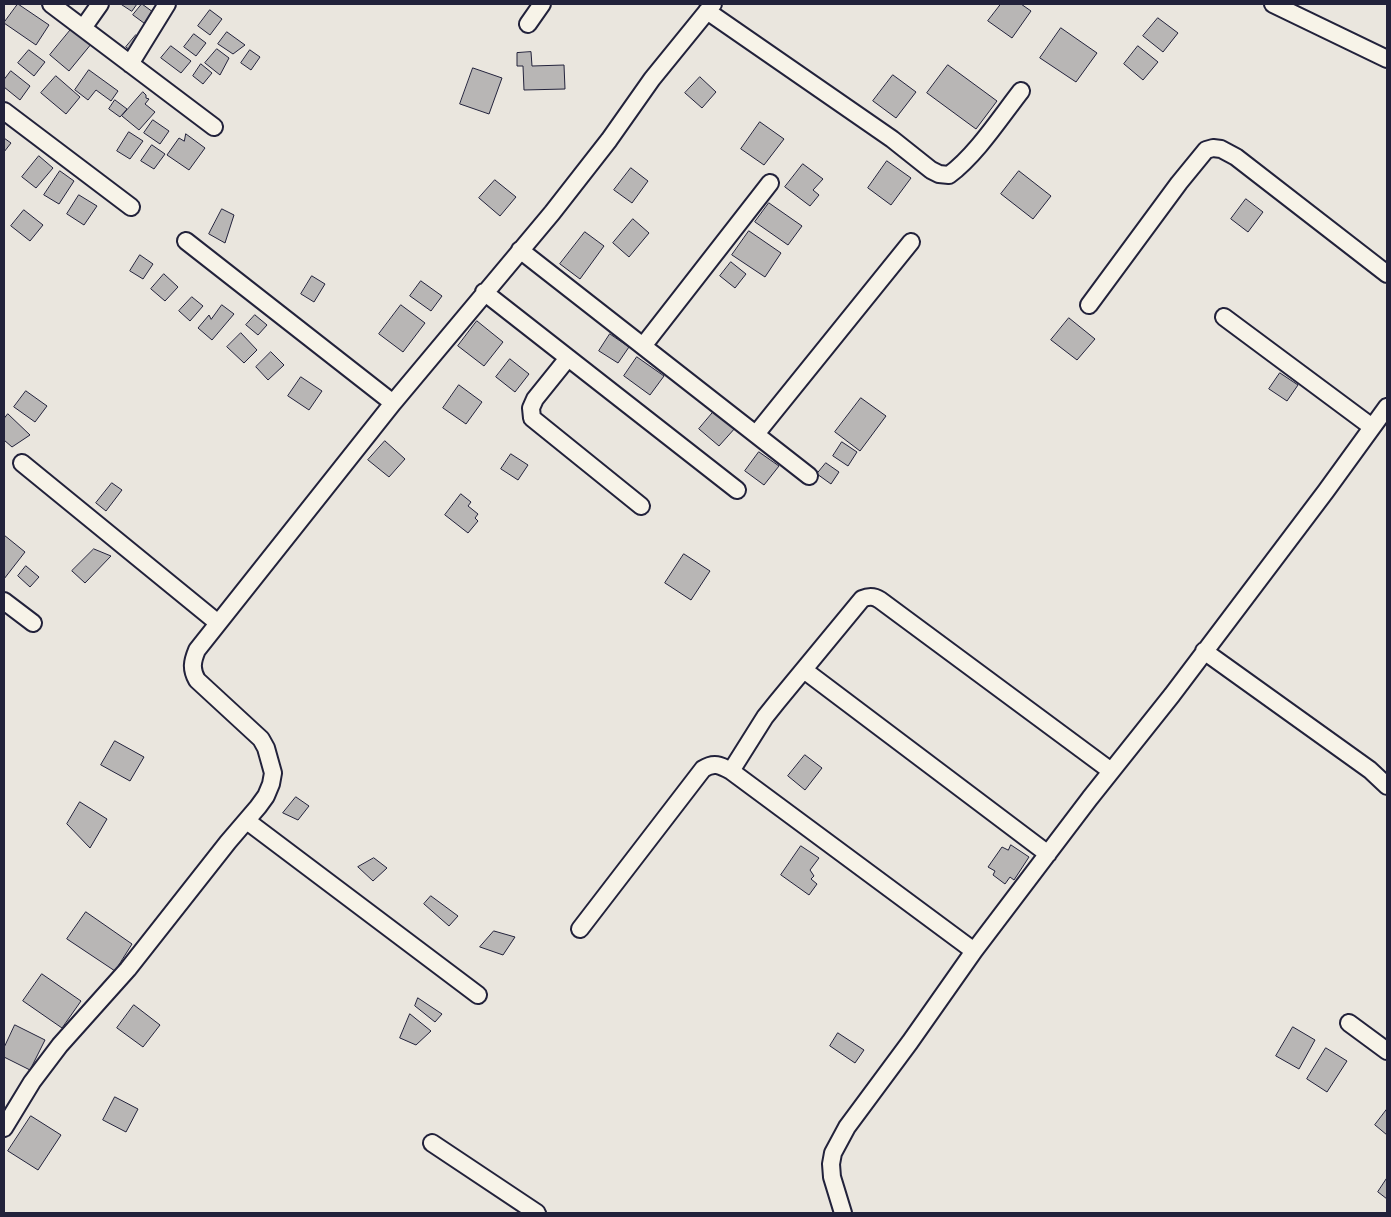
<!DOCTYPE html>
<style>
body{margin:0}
#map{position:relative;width:1391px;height:1217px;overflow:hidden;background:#eae6de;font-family:Delius,sans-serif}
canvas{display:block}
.frame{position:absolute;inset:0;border:5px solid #22223b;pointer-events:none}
</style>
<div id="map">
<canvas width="1391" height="1217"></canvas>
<div class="frame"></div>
</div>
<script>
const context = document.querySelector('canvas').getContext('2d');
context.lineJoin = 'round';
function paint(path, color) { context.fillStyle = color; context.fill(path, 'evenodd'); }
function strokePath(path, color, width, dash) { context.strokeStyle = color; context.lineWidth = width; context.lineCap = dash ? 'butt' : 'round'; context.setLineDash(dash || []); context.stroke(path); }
const building = new Path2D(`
 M18,4l31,21 -13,20 -32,-22z
 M121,4h16l-5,7z
 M142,4l15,11 -9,11 -15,-11z
 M1001,4h20l10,7 -19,27 -24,-17z
 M210,10l12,9 -12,16 -12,-9z
 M1158,18l20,15 -15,19 -20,-16z
 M73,27l19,16 -23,28 -19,-16z
 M1061,28l36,25 -21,29 -36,-24z
 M227,32l18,13 -12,9 -15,-10z
 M194,34l12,9 -10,13 -12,-9z
 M136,35l7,6 -10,12 -7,-6z
 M171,46l20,15 -10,12 -20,-15z
 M1138,46l20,16 -15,18 -19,-16z
 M217,49l12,9 -9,17 -15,-12z
 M29,50l16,12 -11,14 -16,-13z
 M250,50l10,7 -9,13 -10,-7z
 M531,52l1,14 32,-1 1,24 -41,1 -1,-24h-6v-13z
 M201,64l11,9 -9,11 -10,-8z
 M948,65l49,36 -21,28 -49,-36z
 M473,68l29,10 -13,36 -29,-10z
 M89,70l29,21 -7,10 -15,-11 -8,10 -13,-10z
 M11,71l19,15 -10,14 -16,-13v-7z
 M893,75l23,17 -20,26 -23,-17z
 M56,76l24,21 -14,17 -25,-21z
 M700,77l16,15 -14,16 -17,-15z
 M143,92l3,3v3l3,1 -4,5 10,8 -16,18 -17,-14z
 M115,100l12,9 -7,8 -11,-8z
 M153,120l16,11 -9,13 -16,-11z
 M760,122l24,17 -20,26 -23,-16z
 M129,132l14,9 -13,18 -13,-8z
 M186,134l19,14 -16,22 -22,-15 12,-17 5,3z
 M4,138l7,5 -7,9z
 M152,145l13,9 -11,15 -13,-8z
 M39,156l14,12 -17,20 -14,-11z
 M887,161l24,17 -20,27 -23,-17z
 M803,164l20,15 -10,11 6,5 -9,11 -25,-19z
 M631,168l17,13 -16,22 -18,-13z
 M60,171l14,10 -15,23 -15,-9z
 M1019,171l32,25 -18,23 -32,-25z
 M495,180l21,17 -16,19 -21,-18z
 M79,195l18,11 -13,19 -17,-11z
 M1246,199l17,13 -15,20 -17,-13z
 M769,203l33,23 -14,19 -33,-23z
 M222,209l12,6 -9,28 -16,-9z
 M24,210l19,15 -13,16 -19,-15z
 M633,219l16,14 -20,24 -16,-14z
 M749,231l32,22 -16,24 -33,-22z
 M585,232l19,14 -24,33 -20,-15z
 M140,255l13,9 -10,15 -13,-8z
 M731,262l15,12 -11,14 -15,-12z
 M164,274l14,13 -13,14 -14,-12z
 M312,276l13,8 -11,18 -13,-8z
 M421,281l21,15 -11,15 -21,-15z
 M192,297l11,9 -13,15 -11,-10z
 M222,305l12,9 -22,26 -14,-12 11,-13 2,4z
 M401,305l24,18 -22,29 -24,-18z
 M255,315l12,10 -9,10 -12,-10z
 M1069,318l26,21 -18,21 -26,-20z
 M477,321l26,21 -19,24 -26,-20z
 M241,333l16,17 -13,13 -17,-16z
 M610,334l19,13 -11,16 -19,-12z
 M271,352l13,13 -16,15 -12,-13z
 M637,357l27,19 -14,19 -26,-19z
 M510,359l19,15 -14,18 -19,-15z
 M1280,373l18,12 -11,16 -18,-12z
 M301,377l21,14 -13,19 -21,-14z
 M459,385l23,17 -16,22 -23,-16z
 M26,391l21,15 -12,16 -21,-15z
 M861,398l25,18 -26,35 -25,-19z
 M715,410l21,17 -17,19 -20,-17z
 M8,414l22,21 -18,12 -8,-7v-21z
 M385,441l20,18 -16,18 -21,-17z
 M842,442l15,10 -9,14 -15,-10z
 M759,452l20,14 -15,19 -19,-14z
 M511,454l17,11 -10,15 -17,-11z
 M826,463l13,9 -8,12 -14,-10z
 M112,483l10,7 -16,21 -10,-8z
 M461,494l10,8 -3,4 10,8 -3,4 3,3 -10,12 -23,-18z
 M4,535l21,17 -21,27z
 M94,549l17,7 -26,27 -13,-12z
 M684,554l26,17 -19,29 -26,-17z
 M26,566l13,11 -9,10 -12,-11z
 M115,741l29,16 -14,24 -29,-16z
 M805,755l17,13 -17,22 -17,-14z
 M296,797l13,9 -11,14 -15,-7z
 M80,802l27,17 -17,29 -23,-24z
 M1011,845l18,12 -15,23 -4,-3 -5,7 -12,-9 2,-4 -7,-4 14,-20 6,3z
 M801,846l18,12 -9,12 4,6 -3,3 6,5 -8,11 -28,-20z
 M374,858l13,10 -14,13 -15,-14z
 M431,896l27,20 -9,10 -25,-22z
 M86,912l46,32 -17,27 -48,-32z
 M494,931l21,6 -12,18 -23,-8z
 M42,974l39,27 -19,27 -39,-27z
 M418,998l24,16 -7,8 -20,-16z
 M134,1005l26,20 -17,22 -26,-19z
 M410,1014l21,17 -15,14 -16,-7z
 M15,1025l30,15 -15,30 -26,-13v-9z
 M1293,1027l22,13 -16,29 -23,-13z
 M838,1033l26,17 -9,13 -25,-17z
 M1326,1048l21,13 -20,31 -20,-13z
 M115,1097l23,12 -12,23 -23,-12z
 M1387,1109v26l-12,-10z
 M31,1116l30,19 -23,35 -30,-19z
 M1387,1178v21l-9,-7z`);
paint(building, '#b8b6b5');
strokePath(building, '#22223b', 1);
const street = new Path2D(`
 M51,4l163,123
 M1273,4l114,55
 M707,11l185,128 39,31 8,4 10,1c27,-20 51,-57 72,-84
 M528,24l14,-20
 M83,28l17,-24
 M130,64l37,-60
 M4,111l127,96
 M186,241l207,162
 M520,250l289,226
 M484,292l253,198
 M1089,305l90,-122 27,-33 7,-2 8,1 15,8 151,117
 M1224,317l148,110
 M643,346l127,-163
 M568,358l-33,41 -4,9 1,10 109,88
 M756,434l155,-192
 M22,463l196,160
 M4,601l29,22
 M1204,651l166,119 17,16
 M804,670l244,184
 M731,771l34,-54 12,-15 85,-103c7,-3 12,-3 18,1l231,171
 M247,821l231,174
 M580,929l123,-160c11,-7 17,-4 28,2l243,180
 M1349,1023l38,28
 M4,1128l28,-46 28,-37 68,-76 100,-127 30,-35 8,-11 5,-12 2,-11 -7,-25 -5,-9 -64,-59c-6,-11 -5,-18 0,-30l196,-247 159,-190 57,-73 43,-61 61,-75
 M432,1143l105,70
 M843,1213l-11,-36 -1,-13 2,-11 14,-26 63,-85 64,-91 116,-153 82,-103 154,-204 61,-84`);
strokePath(street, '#22223b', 20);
strokePath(street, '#f7f3e8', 16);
</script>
